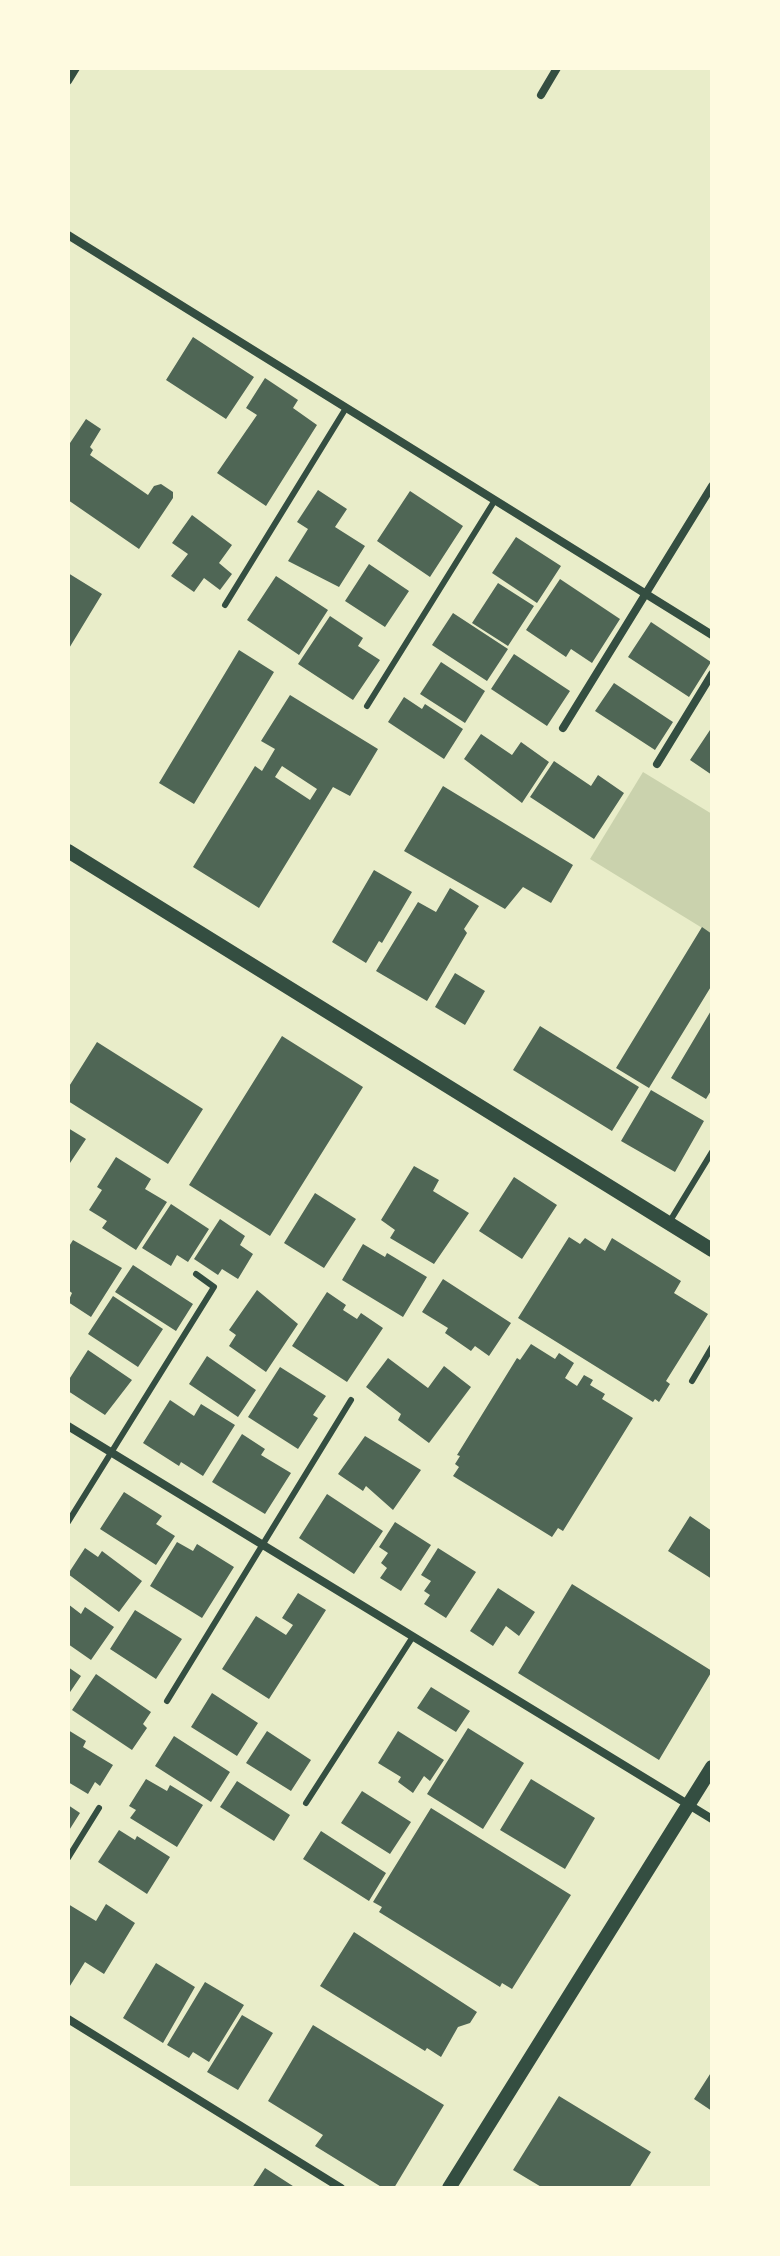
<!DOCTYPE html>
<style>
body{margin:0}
#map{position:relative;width:780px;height:2256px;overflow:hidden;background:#e9edc9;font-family:"Golos Text",sans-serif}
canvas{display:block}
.frame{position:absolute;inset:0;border:70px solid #fefae0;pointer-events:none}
</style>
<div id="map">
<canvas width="780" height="2256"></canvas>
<div class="frame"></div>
</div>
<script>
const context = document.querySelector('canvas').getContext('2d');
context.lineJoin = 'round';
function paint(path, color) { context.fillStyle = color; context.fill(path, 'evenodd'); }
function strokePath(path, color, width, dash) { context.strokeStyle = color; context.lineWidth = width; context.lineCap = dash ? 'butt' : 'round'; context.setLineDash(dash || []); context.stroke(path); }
paint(new Path2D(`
 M643,772l69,42v120l-122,-75z`), '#cad2ad');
paint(new Path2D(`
 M193,337l61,40 -28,42 -60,-39z
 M265,378l33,22 -5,8 24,17 -51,81 -49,-33 40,-58 -11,-7z
 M86,419l15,10 -11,18 3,3 -3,5 58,40 6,-9 7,-2 12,8v6l-34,51 -71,-49v-54z
 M318,490l29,19 -12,18 30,19 -26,41 -51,-26 20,-32 -11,-7z
 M410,491l53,35 -33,51 -53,-36z
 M192,515l40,30 -13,18 13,11 -12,16 -16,-12 -10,14 -23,-16 17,-22 -16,-11z
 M516,537l45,29 -24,37 -45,-30z
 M369,564l40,27 -24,36 -40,-26z
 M68,573l34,21 -34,56z
 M276,576l52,34 -29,45 -52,-35z
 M560,579l60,40 -28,44 -21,-14 -5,8 -40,-27z
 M498,583l36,23 -26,40 -36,-23z
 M453,613l55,36 -21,32 -55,-36z
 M330,616l33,22 -5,8 22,14 -27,40 -55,-36z
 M651,622l60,40 -22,35 -61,-40z
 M239,650l35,22 -80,132 -35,-21z
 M514,654l56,37 -23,35 -56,-37z
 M441,662l44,29 -20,32 -45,-29z
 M614,683l59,39 -18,28 -60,-39z
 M290,695l88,54 -28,47 -17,-9 -74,121 -66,-41 62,-101 7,5 13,-22 -14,-8zM282,766l35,23 -7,11 -35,-23z
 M404,697l18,12 3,-5 38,25 -19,30 -56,-37z
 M712,727v48l-22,-15z
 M481,734l31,21 9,-13 28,20 -27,41 -58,-44z
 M554,761l37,25 7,-11 26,18 -30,46 -64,-42z
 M443,786l130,79 -22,38 -28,-16 -18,22 -101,-58z
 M374,870l38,22 -30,51 -3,-2 -13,22 -34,-21z
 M450,888l29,18 -15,23 3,4 -40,68 -51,-30 42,-69 18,10z
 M702,927l10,7v51l-63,103 -33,-20z
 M455,973l30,18 -20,34 -30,-18z
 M712,1009v80l-6,10 -35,-21z
 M540,1026l99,61 -27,44 -99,-61z
 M282,1036l81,51 -93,149 -81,-51z
 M97,1042l106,67 -35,55 -100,-63v-13z
 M651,1090l53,31 -29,51 -54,-31z
 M68,1128l18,11 -18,27z
 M116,1157l35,22 -6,10 22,13 -31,48 -34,-22 5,-7 -18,-11 13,-20 -5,-3z
 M414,1166l25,14 -6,11 36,22 -35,51 -44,-26 5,-8 -14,-10z
 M514,1177l43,28 -35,54 -43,-28z
 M315,1193l41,26 -32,49 -40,-25z
 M171,1204l38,25 -21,33 -11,-7 -6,11 -29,-18z
 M220,1219l25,17 -5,9 13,9 -15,25 -16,-10 -4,6 -24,-16z
 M569,1237l11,7 5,-6 20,13 7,-13 69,43 -7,12 34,21 -42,67 4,3 -11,18 -4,-3 -2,3 -135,-84z
 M73,1240l49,28 -31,49 -23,-15 4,-9 -4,-3v-42z
 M363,1244l22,13 2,-4 40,24 -24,40 -61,-37z
 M133,1265l60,39 -17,27 -61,-39z
 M443,1279l68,44 -22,33 -14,-10 -4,5 -26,-18 3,-5 -26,-16z
 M257,1290l41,34 -32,48 -37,-26 7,-11 -7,-5z
 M327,1292l19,13 -3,5 14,9 4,-6 22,15 -36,54 -55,-36z
 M113,1296l50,33 -25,38 -50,-33z
 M531,1344l24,15 4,-6 15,10 -9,15 12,8 7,-11 9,5 -3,5 15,9 -3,5 31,19 -70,113 -5,-3 -6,9 -99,-61 6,-9 -4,-3 5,-8 -3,-1 60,-97 3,2z
 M88,1350l44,30 -27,35 -37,-24v-10z
 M207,1356l49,34 -18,27 -49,-33z
 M388,1358l40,30 16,-22 27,21 -42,56 -31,-23 3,-6 -35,-27z
 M280,1367l46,29 -13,19 5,3 -20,31 -50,-32z
 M170,1400l24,16 7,-12 34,21 -32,51 -22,-14 -2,4 -36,-23z
 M242,1434l23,15 -4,6 30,18 -26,41 -53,-32z
 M365,1436l56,34 -28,40 -27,-24 -3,5 -25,-17z
 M124,1492l38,24 -6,8 19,12 -19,29 -56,-36z
 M327,1494l56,37 -29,43 -55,-36z
 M690,1516l22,15v48l-44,-28z
 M395,1522l36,23 -30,46 -21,-13 7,-10 -6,-5 7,-10 -9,-6z
 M177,1542l16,9 4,-7 37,23 -32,51 -52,-32z
 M85,1548l13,9 4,-6 40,30 -23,31 -51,-38z
 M438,1548l38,24 -30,46 -22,-14 6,-9 -6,-4 7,-10 -10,-6z
 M572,1584l140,87 -53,89 -141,-87z
 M498,1588l37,24 -16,24 -13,-10 -13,20 -23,-15z
 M298,1593l28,17 -57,89 -47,-30 34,-53 30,19 7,-10 -11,-7z
 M68,1604l13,10 4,-7 29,20 -23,33 -23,-16z
 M135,1610l47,29 -26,40 -46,-30z
 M68,1667l13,9 -13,19z
 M96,1674l55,38 -8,12 4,4 -15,22 -60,-40z
 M431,1687l39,24 -14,21 -39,-24z
 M212,1693l46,30 -21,33 -46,-29z
 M468,1728l56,35 -41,66 -56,-35z
 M68,1730l18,11 -3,6 30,18 -13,21 -5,-4 -7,12 -20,-12z
 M267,1731l44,29 -20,31 -45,-28z
 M398,1731l46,29 -14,21 -6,-5 -11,17 -15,-11 3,-5 -23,-14z
 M174,1736l56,36 -19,30 -56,-36z
 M146,1779l21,12 3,-6 33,20 -26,42 -47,-29 6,-8 -7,-4z
 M531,1779l64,39 -30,51 -65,-39z
 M237,1781l53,34 -16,26 -54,-34z
 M362,1791l49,31 -21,32 -49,-31z
 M68,1805l12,8 -12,19z
 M431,1808l140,87 -59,94 -10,-6 -2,4 -121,-75 3,-5 -9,-5z
 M119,1830l16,10 2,-4 33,21 -23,37 -49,-32z
 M321,1831l65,42 -17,28 -66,-42z
 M68,1904l28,17 10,-17 29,19 -31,51 -19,-12 -17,27z
 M354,1932l123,80 -7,11 -12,4 -17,30 -14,-9 -2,3 -105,-65z
 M156,1963l39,24 -32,56 -40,-25z
 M205,1982l39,23 -35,57 -16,-10 -4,6 -22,-13z
 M242,2015l31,18 -35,57 -31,-18z
 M313,2025l131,80 -50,83h-11l-68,-42 8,-11 -55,-34z
 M712,2071v40l-18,-12z
 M559,2096l92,56 -22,36h-86l-30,-18z
 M265,2168l31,20h-44z`), '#4f6655');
strokePath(new Path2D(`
 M225,605l121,-197
 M367,706l128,-206
 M670,1221l42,-69
 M692,1381l20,-34
 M68,1522l146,-235 -18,-13
 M167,1701l184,-301
 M306,1803l106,-165
 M68,1858l31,-50`), '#344e41', 6);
strokePath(new Path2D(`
 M68,81l8,-13
 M541,95l16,-27
 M68,235l644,400
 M563,728l149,-242
 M657,764l55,-90
 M68,1426l644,393
 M68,2019l273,169`), '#344e41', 8);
strokePath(new Path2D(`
 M68,851l644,399
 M449,2188l263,-421`), '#344e41', 14);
</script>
